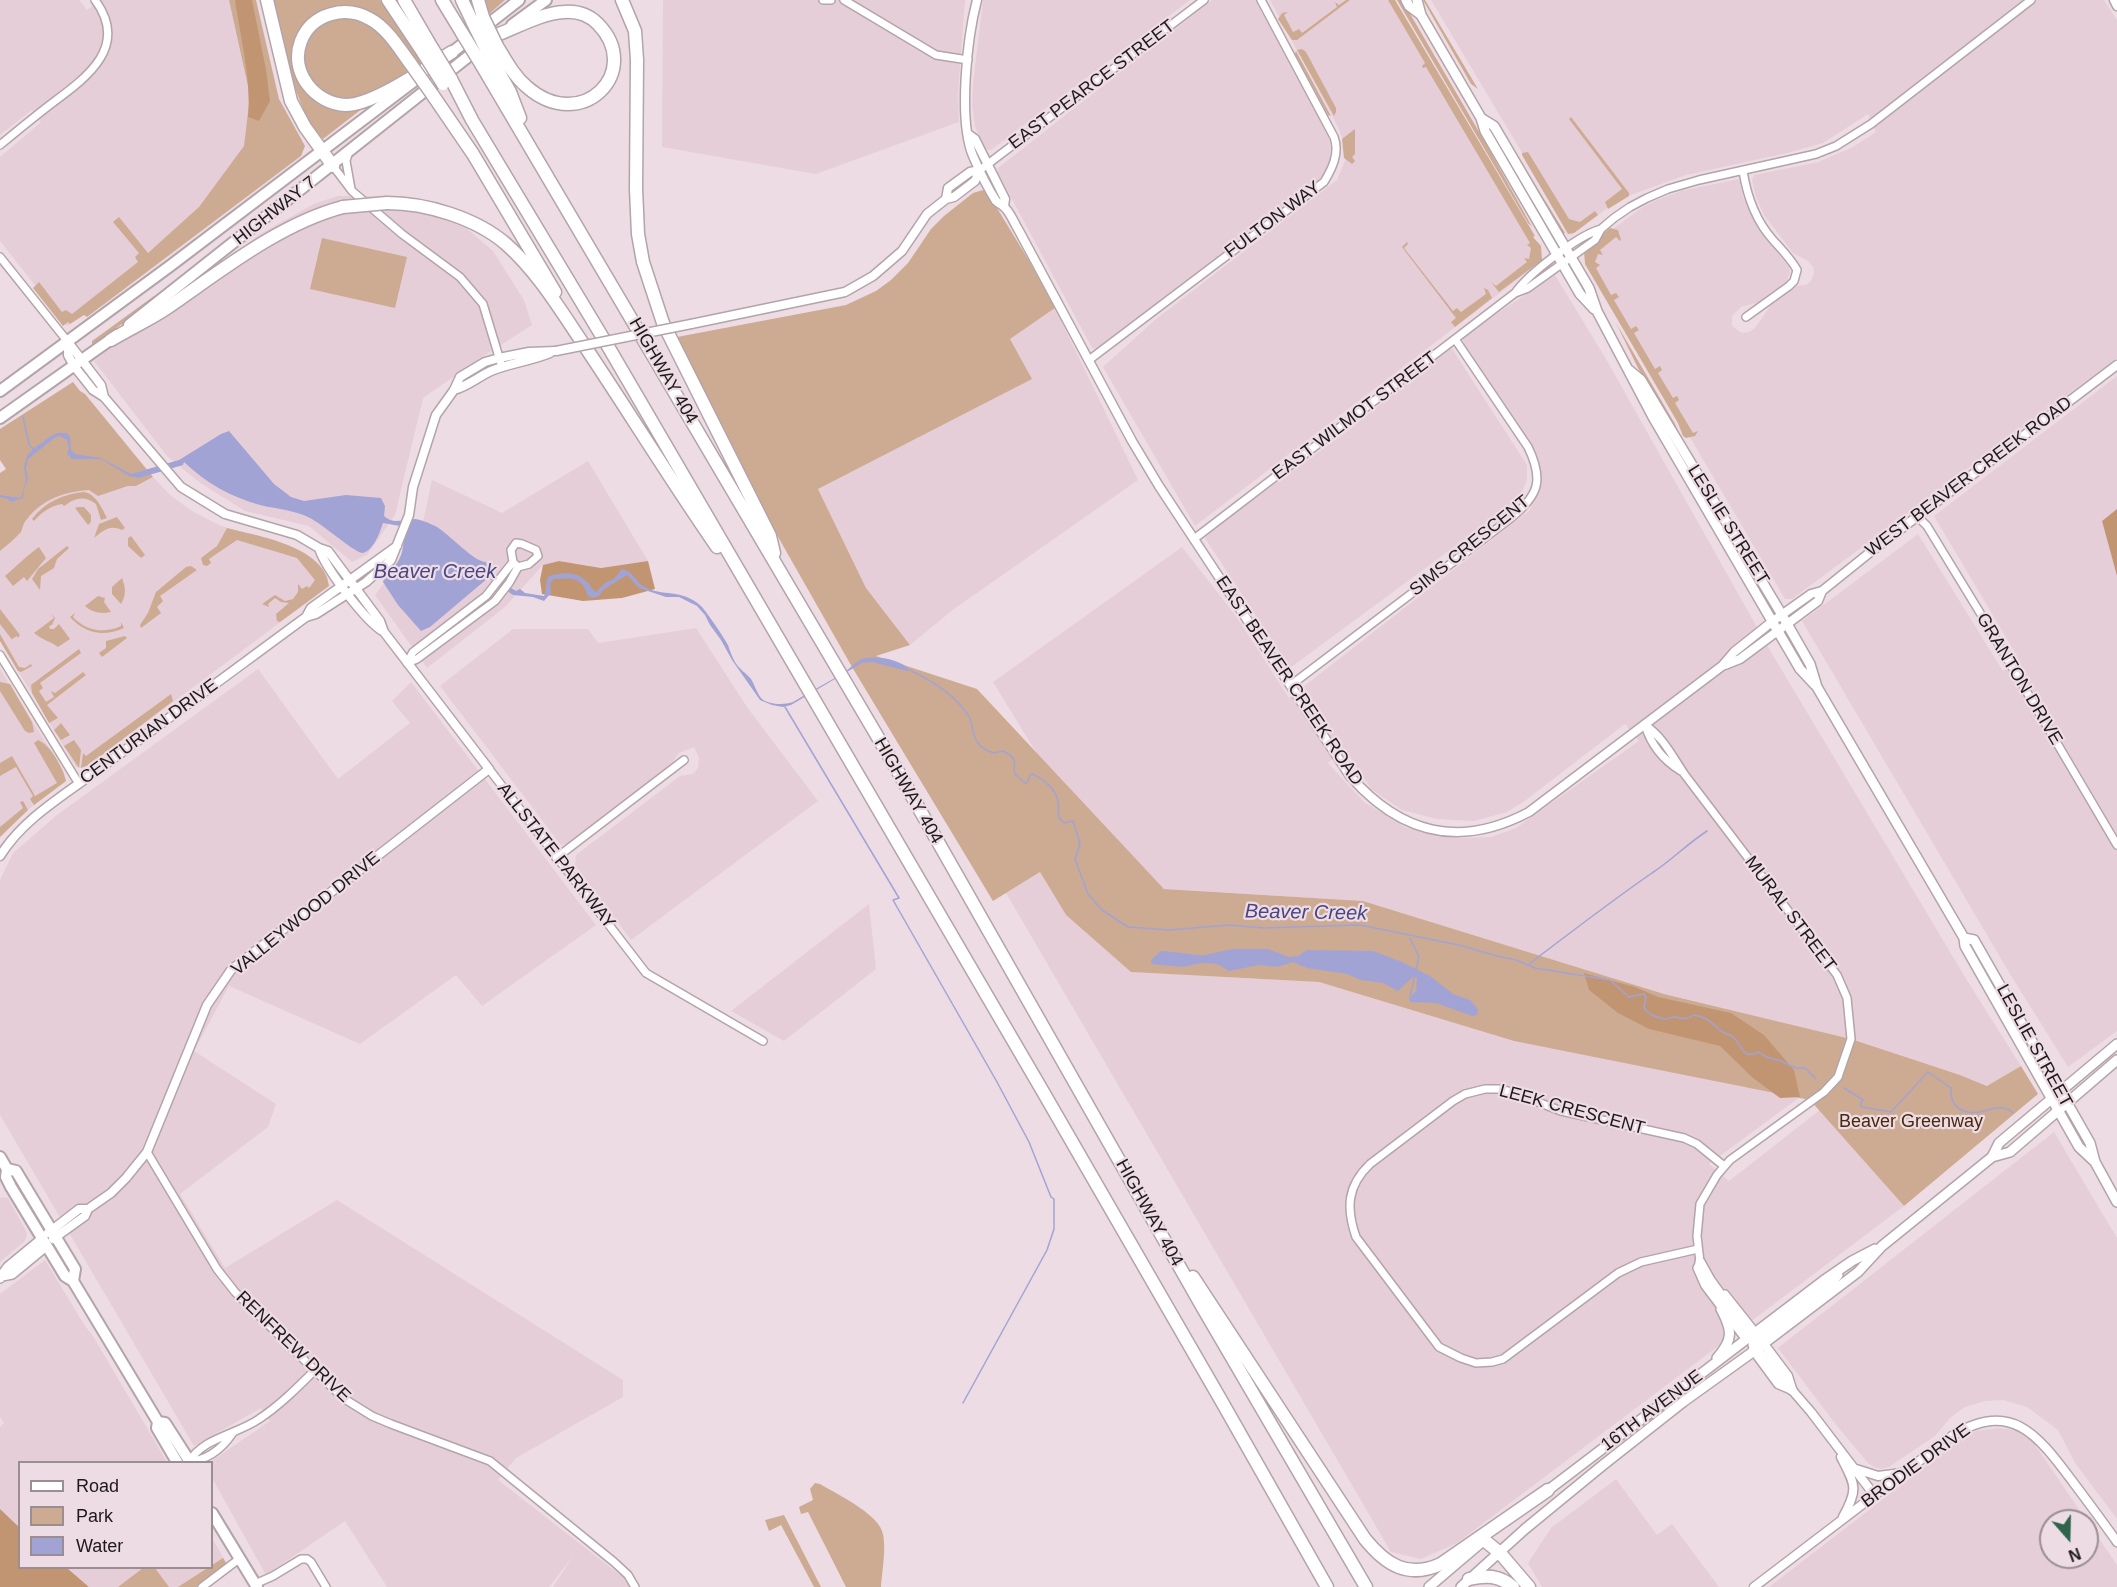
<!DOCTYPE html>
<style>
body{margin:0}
#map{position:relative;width:2117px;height:1587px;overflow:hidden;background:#eddce3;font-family:Arial,sans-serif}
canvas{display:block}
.legend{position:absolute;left:18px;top:1461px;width:195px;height:108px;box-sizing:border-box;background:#eddce3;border:2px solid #9a8e93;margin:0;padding:8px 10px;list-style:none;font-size:18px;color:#1e191b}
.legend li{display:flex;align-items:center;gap:12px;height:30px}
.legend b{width:30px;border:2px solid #9a8e93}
.north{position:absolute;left:2039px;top:1509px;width:60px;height:60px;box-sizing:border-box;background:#eddce3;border:2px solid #9a8e93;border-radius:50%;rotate:160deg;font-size:16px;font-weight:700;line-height:24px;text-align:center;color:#1e191b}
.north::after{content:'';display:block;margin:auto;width:21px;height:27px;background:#2e644b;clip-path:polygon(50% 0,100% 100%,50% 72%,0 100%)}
</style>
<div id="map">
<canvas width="2117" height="1587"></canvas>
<ul class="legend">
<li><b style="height:8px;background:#fff"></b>Road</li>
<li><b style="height:16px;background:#cdab92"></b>Park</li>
<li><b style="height:16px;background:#a2a3d5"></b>Water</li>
</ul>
<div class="north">N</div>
</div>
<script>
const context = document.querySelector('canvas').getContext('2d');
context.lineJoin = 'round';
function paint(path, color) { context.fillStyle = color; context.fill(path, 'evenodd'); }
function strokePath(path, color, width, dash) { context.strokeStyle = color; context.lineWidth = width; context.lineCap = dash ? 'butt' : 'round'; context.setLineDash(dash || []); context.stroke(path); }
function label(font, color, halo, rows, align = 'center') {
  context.font = font + ' Arial,sans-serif'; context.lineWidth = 4.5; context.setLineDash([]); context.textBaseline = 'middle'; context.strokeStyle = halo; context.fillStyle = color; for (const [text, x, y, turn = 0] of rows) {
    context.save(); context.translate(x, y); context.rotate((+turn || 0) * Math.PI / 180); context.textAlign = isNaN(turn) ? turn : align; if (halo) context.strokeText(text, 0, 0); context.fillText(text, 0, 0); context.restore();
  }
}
paint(new Path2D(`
 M0,0h79l8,10 14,-10h134l20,130 -38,64 -66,68 -84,64 -67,-85v-84l41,-35 -9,-12 -32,25z
 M663,0h302l-7,94 1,28 -143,52 -154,-27z
 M983,0h207l-199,150 -6,-1 -10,-23 -3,-21 1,-21z
 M1212,0h44l71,132 4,16 -2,17 -7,12 -9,7 -217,165 -4,-1 -94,-175v-5z
 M1270,0h120l153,260 -348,266 -92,-159 53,-48 181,-139 11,-27 -10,-26z
 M1431,0h673l13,20v338l-325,241h-7l-201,-342 -1,-6 57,-42 12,-7 29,-11 58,-12 4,18 15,31 31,39 1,6 -4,10 -25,19 -20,5 -9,9v10l10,7 7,-1 6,-4 16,-23 25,-19 10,-1 5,-4 3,-8 -1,-6 -5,-6 -15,-8 -29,-38 -8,-18 -4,-17 2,-5 64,-13 35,-15 23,-15 -8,-18 -45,29 -36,10 -101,22 -55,20 -22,12 -38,28z
 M337,196h65l42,13 49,42 31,49 8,25 -56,36 -53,37 -28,117 -28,40 -15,7 -43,-36 -64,-15 -46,-29 -32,-26 -73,-95 166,-127 54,-30z
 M1555,275l51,84 165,293 197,330 53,84 -33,20 -28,-11 -109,-36 -187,-45 -301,-93 -199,-12 -125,-132 -46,-75 189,-135 54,69 53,82 241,-188 11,-35 -7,-26 -70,-104 -1,-6 2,-4zM1625,724l14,17 -123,87 -25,9 -34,1 -50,-10 -43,-26 -36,-39 17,-14 26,40 31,21 35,9 37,2 33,-9 19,-12z
 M1055,308l83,172 -184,129 -44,36 -44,-57 -48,-99 213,-110 -22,-40z
 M1451,347l76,118v15l-6,14 -10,11 -221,163 -85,-130 5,-7 136,-99z
 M2117,376v133l-15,12 15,54v456l-49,36 -58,-93 -208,-353 116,-87 85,137 17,-10 -86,-145z
 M588,461l60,100 -47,7 -42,-7 -16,4 -39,43 -77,60 -52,-73 45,-59 12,-56 70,33z
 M153,477l17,18 22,16 19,10 16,7 64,18 15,8 21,22 2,10 -240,179 -8,3 -5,-1 -76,-126v-90l22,-21 2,-9 16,-16 9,-5 22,-8 19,-2 8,6 30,-10h8z
 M696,628l51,79 71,94 -187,139 -56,-75 1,-10 104,-79 13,-2 5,-6 1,-10 -5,-11 -15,6 -8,11 -104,80 -6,1 -121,-159 73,-57h75l10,14z
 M0,669l64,103 2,9 -46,35 -20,21z
 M258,669l80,110 72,-56 -18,-22 19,-19 185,243 -114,81 -26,-31 -96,69 -131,-58 -35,65 82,53 -8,23 -88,67 45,74 112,-68 286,180v17l-107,61 -18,22 126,98 6,9h-77l21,-32 -25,32h-162l-42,-66 -79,54 -54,-97 -2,-16 60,-41 -9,-13 -67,38 -194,-331v-235l13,-27 44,-38z
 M1040,872l26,43 66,57 187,10 195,59 286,56 -91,67 20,17 91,-71 84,96 -447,337 -36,16 -30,-7 -385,-659z
 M869,904l7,65 -92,72 -53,-30z
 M2054,1132l63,106v281l-42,-56 -17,-33 -31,-23 -24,-7 -18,1 -20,6 -14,10 -16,19 -46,31 -8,2 -7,-2 -6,-4 -31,-37 -59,-78z
 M3,1197l5,1 19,35 -2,8 -25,21v-64z
 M45,1260l40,66 8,10 74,126h-147l-1,65 -19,-18v-82l4,-4 -4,-6v-123z
 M1998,1428l17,2 18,12 54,79h-36v36h36v-36l30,44v22h-348l196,-151 11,-5z
 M1616,1479l41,56 15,-11 47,63h-177l-14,-24 23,-35z
 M212,1538l16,28 -32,21h-107l-22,-19h145z`), '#e6ced8');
paint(new Path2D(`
 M229,0h27l23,99 26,47 -4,10 -214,161 -3,-2 -14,9 -2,-2 -5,4 -30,-38 6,-6 23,30 4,-2 6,4 66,-52 -3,-5 4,-4 -26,-31 6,-5 29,36 51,-46 45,-61 5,-42 -1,-18z
 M273,0h107l44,66 -5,4 -18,-24 -57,-38 -45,31 6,50 57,16 1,3 -40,31c-29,-29 -41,-100 -50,-139z
 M483,0h22l-17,15z
 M1346,0h4l-53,40h-5l-14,-21 4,-6 6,-1 -4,3 9,17 6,-3 3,4 35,-26 -2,-5 4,3z
 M1388,0h7l140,236 -2,1 8,9 1,14 -43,32 -8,-10 5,4 31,-24 -3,-4 5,1 2,-11 -4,-3 3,-2 -104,-176 -3,1 -1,-2 3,-3z
 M1397,0h5l83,142 47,85 -4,-4z
 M1423,0h2l53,89 -7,-5z
 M342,16l18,3 19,14 32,40c-14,9 -48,26 -64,28 -8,1 -15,-4 -22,-8 -3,-2 -8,-4 -12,-7 -13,-11 -13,-38 -3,-52 8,-10 20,-14 32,-18z
 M1302,49l4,3 30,56v4l-2,4 -37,-66z
 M1296,51l35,65 -3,-1 -33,-61z
 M1571,117l58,76v3l-21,13 -3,-7 17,-13 -53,-70z
 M1355,129v25l-3,3 3,4 -3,3 -8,-6 -2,-19z
 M1528,152l41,67 11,3 15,-11 3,4 -24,18 -6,1 -46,-79v-2z
 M1517,155l48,78 -2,1z
 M983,190l6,5 39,64 27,49 -45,31 22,40 -214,110 48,99 44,57 -34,11 101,33 187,200 199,12 301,93 187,45 109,36 27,11 34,-20 17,28 -134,112 -94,-106 -296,-59 -195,-59 -188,-10 -65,-57 -26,-43 -47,29 -141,-234 -79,-139 -96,-191 169,-32 30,-14 15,-11 17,-17 23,-34 13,-13 29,-23z
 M1610,228l8,2 3,10 -1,1 -4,-4 -16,13 3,5 -5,-1 -3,8 5,3 -4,3 15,27 5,-2 3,4 -5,3 17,29 5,-3 3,4 -5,3 21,36 5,-3 2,4 -4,3 15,25 4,-2 2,4 -4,3 18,30 5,-2 -3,5 -9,2 -3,-2 -5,-13 -93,-159 -1,-14z
 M322,238l85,19 -12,51 -85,-19z
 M1407,242l1,2 -4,4 49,63 4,-3 4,4 25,-18 -2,-6 4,2 4,8 -37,29 -4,-5 5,-4 -54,-71z
 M154,296l1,2 -60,47h-3v-4z
 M1616,323l59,101 5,13 -42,-69z
 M73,382l7,9 5,3 68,83 -17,9h-8l-30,10 -9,-6c-25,2 -46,9 -62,29 -4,4 -4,9 -6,13 -6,7 -14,13 -21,19v-78l6,-4 -6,-9v-31z
 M84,492c12,2 18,16 23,26l-6,2 -5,-16c-12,-9 -21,-6 -32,2l-2,-2c-12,2 -20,8 -28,17l-2,-2c13,-17 31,-25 52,-27z
 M78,507h6l7,8v7l-3,3 -13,-17z
 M117,517l8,11 -3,2c-13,-6 -19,1 -28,8l5,-14z
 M227,528c30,8 98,18 102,58l-49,36 -3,-1 -1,-7 13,-11 -8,-1 -6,-4 -7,6 1,3 -7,-3 13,-9 10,6 8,-2 5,-7v-8l4,5 5,-3 2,2 6,-8 -18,-22 -60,-18 -28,19 2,4 -4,3 -4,-1 -2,-7 16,-12z
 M131,536l14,19 -4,3 -13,-12v-8z
 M67,546l2,2 -12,11 -3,9 -13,8 -1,14 -8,-11 6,-10z
 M39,547l7,11 -19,23 -3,-4 -11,9 -8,-10c12,-10 21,-20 34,-29z
 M191,566l6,4 -37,26 3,5 -6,6 4,6 -20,15 -1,-3 8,-12 8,-21 30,-25z
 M122,578c4,10 4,18 -1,26l-9,-10v-7z
 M98,596l7,2 -1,4 7,10c-10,2 -18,1 -26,-6z
 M0,609l20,26 -2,3 -1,-2 -5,3 1,2 -13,-17z
 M75,613l-2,4c13,14 31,17 48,9v-4l3,6c-20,9 -39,6 -54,-11z
 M52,614l3,4 -3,7 -3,1 1,3h4l5,-5 11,15 -12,8c-8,-6 -16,-7 -24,-14l20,-15z
 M0,634l19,33 6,1 6,-4 1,2 -11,6 -3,-1 -18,-30z
 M125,636l2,2 -25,19 -3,-4 7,-5v-7z
 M79,649l2,4 -41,30 3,5 -4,3 7,11 8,-5 -3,-6 4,2 28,-21 3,3 -39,30 11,13 -9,5 -17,-30 -1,-8z
 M0,682l10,2 22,38 2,10 -5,1 -4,-2 -25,-40z
 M171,694l2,7 -84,64 -8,3 2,-15 3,3z
 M61,723l9,12 -9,5 -7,-10z
 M38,740c13,5 25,28 28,41l-32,24 -4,-6 3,-3 -17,-29 -16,9v-13l12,-7 23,40 22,-13 -23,-40z
 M74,740l7,10 -2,18 -15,-22z
 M23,801l5,9 -28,27v-10l23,-19 -3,-6z
 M815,1483l5,1c17,10 56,29 62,47 5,14 0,41 -1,56h-35l-38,-75 -7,2 -2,-7 14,-7 -3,-11z
 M784,1515l37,72h-7l-33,-62 -12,6 -4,-11z
 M223,1558l5,8 -32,21h-18z
 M143,1568h12l14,19h-51z`), '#cdab92');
paint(new Path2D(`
 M235,0h17l14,70 4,31 -11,20 -11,-4c4,-35 -8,-82 -13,-117z
 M2117,509v67l-15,-55z
 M559,561l42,7 47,-7 7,28 -33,9 -39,3 -41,-7 -2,-14 3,-15z
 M1584,973l51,14 23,10 73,16 33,22 30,35 6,27 -20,1 -27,-20 -33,-32 -71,-17 -31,-16 -29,-23z
 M0,1509l19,18 1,41h47l22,19h-89z`), '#c29572');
paint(new Path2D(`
 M229,431l45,53 17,13 13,4 42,-6 35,3 4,8 -1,10c11,10 20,2 31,3 8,1 16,5 22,8 13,8 37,35 49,35l1,4 4,4 -1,6 26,15 4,-2 5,4 19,3c4,-7 0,-13 5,-20 13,-4 27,-5 37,5 5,4 5,8 10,11l9,-9 9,-4 8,-10c11,2 12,11 21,17 20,12 38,1 59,21 6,7 21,29 26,38 2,6 4,12 7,17 4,7 11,11 16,17 4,6 6,15 11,20 7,6 23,6 31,3 18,-11 36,-20 53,-31 6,-4 9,-9 16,-12 14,-4 38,0 48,11l-3,1 -35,-9 -10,1 -71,42 -8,2 -11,-2 -12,-5 -28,-40 -11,-20 -11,-15 -5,-10 -8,-9 -18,-9h-13l-27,-9 -12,-13 -24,15 -4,6 -6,2 -5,-2c-6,-20 -16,-18 -34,-17l-4,4 1,10 -7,8 -11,-4 -20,-2 -25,-17 -58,49 -9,4 -23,-26 -15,-23c2,-9 9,-12 14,-19 7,-10 7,-23 7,-34l-4,-3 -17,-3c-3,9 -9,27 -20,30 -7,1 -42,-30 -53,-35 -15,-8 -34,-9 -50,-13 -29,-8 -54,-22 -76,-43l-1,3 -44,13 -10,-2 -28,-17h-29l-5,-6 2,-4 -2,-9 -7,-4 -4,1 -28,22 -2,10 2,11 -4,9 -1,9 -12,4 -3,-3 -8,-2v-2l21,3 5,-18 -2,-13 3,-11 6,-7 18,-13 6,-3h9l4,4 1,13 4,4 26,4 30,16 48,-14 42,-26z
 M1235,949h33l21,8 9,-1 9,-6 66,1 29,11 28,14 23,18 17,6 8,9 -1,6 -5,1 -36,-13 -26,-1 -1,-4 7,-7 1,-13 -3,-2 -16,15 -15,-8 -22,-3 -14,-6 -40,-6 -14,-6 -16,5 -18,-2 -30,6 -12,-7 -15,-1 -19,4 -31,-3 -1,-4 10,-9c11,0 36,5 44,4 10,-2 20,-5 30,-6z`), '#a2a3d5');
strokePath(new Path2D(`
 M23,417l6,27 4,5
 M910,670c18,9 38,20 51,36 3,4 9,10 10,16 3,16 5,26 23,31l9,-2c19,11 8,11 12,23l10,9h2l3,-8 3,-1c10,5 23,15 25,27 2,10 -3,15 6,22l9,-2 7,22 -5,16 13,35 14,16 26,17 41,3 61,-5 33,3 97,-3 99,20 34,10 23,5 19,8 75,12 19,17 15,-3 2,3 -2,10c3,7 13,11 21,12 3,0 6,-2 10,-2 8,1 10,4 19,-2 13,2 18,8 27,16 4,3 10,3 13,7 7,6 9,23 25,14l7,5 15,4 15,7h9l11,11
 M785,707l114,191 -6,2 104,182 32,60 22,55 3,2v30l-7,21 -84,153
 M1410,938l9,19 -3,13
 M1529,964c41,-31 81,-62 123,-91 20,-13 35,-29 55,-42
 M1410,996l5,-21
 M1844,1088l19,12 -3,5 2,2 29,5 37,-40 23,16c-1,12 4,22 17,24 15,4 32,-12 45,1`), '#a2a3d5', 1.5);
const minor = new Path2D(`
 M823,0h8
 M844,0l92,55 32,5
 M0,145c17,-14 34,-28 51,-41 35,-26 79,-57 44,-104
 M348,154l-2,7 5,28
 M333,166l19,25 50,43 58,43 23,27 19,63
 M980,170l224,-170
 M1743,171c4,25 13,50 30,69 9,10 18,19 24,30l-3,11 -5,5 -43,31
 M0,257l68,85
 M1515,293c14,-20 64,-58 86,-64
 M1089,360l235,-178c8,-13 16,-29 10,-45l-73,-137
 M1917,516l10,10 55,90 135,229
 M1194,539l321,-246 13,-5 67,-48 6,-11 13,-11 16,-11 17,-9 21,-9 31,-9 117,-26 20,-8 35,-22 160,-124
 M0,655l79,129
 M407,663l10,-4 78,-58 14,-18 9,-16 11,-3 9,-8 -2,-6 -14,-6 -6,-1 -5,7 2,12 5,5
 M407,663l6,-11 73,-56 27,-34
 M1291,685l220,-167c28,-23 33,-38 17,-71l-73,-108
 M1645,725c19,13 27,31 40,50l152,200 10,23 4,41 -13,38 -14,15 -94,68 -13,15 -17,29 -3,32 3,26 -3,6 8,18 41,54
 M1645,725c6,20 18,35 36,46
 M489,769l157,204 117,68
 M556,858l128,-98
 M147,1152l70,117 18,23 108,106 29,18 19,8 99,37 124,101 14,13 7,12
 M1698,1249l-57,13 -23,11 -115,86 -11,3 -16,1 -15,-5 -22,-11 -83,-110c-10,-29 -9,-51 14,-73l83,-63 12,-7 20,-5h13l14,3 49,19 123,27 13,6 27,22
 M1725,1294l31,39
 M188,1462c19,-2 33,-12 44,-28
 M189,1462c13,-24 49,-28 70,-43 20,-13 39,-32 56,-49
 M255,1584l18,-8 28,-17h6l4,3 15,25
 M202,1587l37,-28`);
const tertiary = new Path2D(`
 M977,0c-10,38 -19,120 -4,156 6,14 14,31 23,45 2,2 5,3 7,5 7,5 11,17 15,23l114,212 27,45 191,290c51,58 109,73 179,36l193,-146 12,-14 39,-31 38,-27 11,-3 51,-41 244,-185
 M2114,0l3,6
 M968,134l7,5 30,60 -1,7
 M946,199l2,-11 22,-16 10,-2
 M691,324l154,-32 28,-16 29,-25 25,-37 19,-15 8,-2 21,-16 5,-11
 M68,342l33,43 3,12
 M454,390c14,-4 24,-13 37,-19 19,-8 40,-10 59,-18
 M319,548c6,20 47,74 65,84
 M306,617l5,-9 86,-62
 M1725,665l15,-6 78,-58 4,-10
 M0,856c24,-39 68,-63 103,-90 68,-49 135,-99 203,-149l10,-3 50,-32 25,-22 18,-45 4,-28 23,-72 18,-25 6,-13 25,-15 14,-4 30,-6 27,-1
 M48,1233l31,-24h9
 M53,1239l32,-23 3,-7 23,-16 15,-15 21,-26 60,-147 24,-35 258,-201 -105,-137 -4,-11 -52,-70 -9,-3 -22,-13 -72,-21 -44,-27 -77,-90 -11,-7 -19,-24 -6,-11v-13
 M1761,1340l27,36 4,13
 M1753,1350l25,34 14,6 19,22 64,84
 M1841,1457c14,28 18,31 2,60
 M1856,1469l22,7 24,-3
 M1754,1587l198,-151c60,-38 87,1 121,46 15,20 30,40 44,60`);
const secondary = new Path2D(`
 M1406,0l3,6 12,9
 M1417,0l4,15 60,103 4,13 95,163 14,15
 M1481,118l13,8 95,162 8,23 56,106 147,252 15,16
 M1629,370l12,10 141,235 28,49 7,23 147,251 1,8 114,201 16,15
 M1964,938l10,2 116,203 5,19 22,40
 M1992,1157l7,-14 118,-99
 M1700,1262l10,18 41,57 6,3
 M2,1276l10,-2 34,-28
 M0,1278l8,-11 34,-28
 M1753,1345l39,45
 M1754,1351v-5l6,-7 68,-53 10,-11
 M1717,1358c17,-19 15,-28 4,-49
 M1543,1494l280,-213 29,-20 23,-12
 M1429,1587l54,-46
 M1461,1587l64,-58 78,-64 80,-63 71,-51 104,-79 24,-26 110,-89 18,-5 107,-92`);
const primary = new Path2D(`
 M512,25l34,-25
 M446,57l73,-57
 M129,325l350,-277
 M0,391l170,-125 244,-185
 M0,418l117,-83
 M0,1157l7,12 9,2 59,98 -2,12
 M7,1169l-1,8 5,10 54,89 8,5 85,141 -1,6 20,34
 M158,1422l7,1 25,39
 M212,1513l45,74`);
const motorway = new Path2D(`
 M267,0l24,101 14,26 28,39
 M388,0l36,54
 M404,0l28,48
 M442,0l20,33
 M462,0l11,23
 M478,0l5,17
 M622,0l13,31 2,29 -1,129 2,45 5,28 20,61 107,213 4,17
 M497,46c9,15 17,30 30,41 55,48 117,-16 71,-63 -9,-9 -21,-13 -34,-12 -21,1 -45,14 -65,22
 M487,51l23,41 10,26
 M478,59l418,709 307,540 163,279
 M410,63c-11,-15 -23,-35 -40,-44 -24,-14 -58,-6 -69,22 -12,31 14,63 45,64 28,0 81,-38 106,-53
 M451,79l21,41 137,228 433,742 180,312 105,185
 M432,94l41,60 82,138
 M387,203c39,0 89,15 119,41 31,27 55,67 78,101 45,67 87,136 133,202
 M111,340c18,-11 38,-20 56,-32 54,-37 112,-84 176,-101
 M1193,1277l172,262c21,26 43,40 76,25l107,-74
 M1484,1540l16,13 29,34
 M1469,1579c17,-4 30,-4 44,8`);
strokePath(minor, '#b3a4aa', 10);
strokePath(tertiary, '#b3a4aa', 11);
strokePath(secondary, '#b3a4aa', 12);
strokePath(primary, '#b3a4aa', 14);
strokePath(motorway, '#b3a4aa', 15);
strokePath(minor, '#fff', 7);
strokePath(tertiary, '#fff', 8);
strokePath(secondary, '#fff', 9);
strokePath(primary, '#fff', 10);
strokePath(motorway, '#fff', 12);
const tertiaryBridge = new Path2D(`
 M556,351l135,-27`);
const motorwayBridge = new Path2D(`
 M483,17l14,29
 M473,23l14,28
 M462,33l16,26
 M432,48l19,31
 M424,54l19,30
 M410,63l22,31
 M343,207l44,-4`);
strokePath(tertiaryBridge, '#b3a4aa', 11, []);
strokePath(motorwayBridge, '#b3a4aa', 15, []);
strokePath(tertiaryBridge, '#fff', 8);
strokePath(motorwayBridge, '#fff', 12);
label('18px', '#1e191b', '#eddce3', [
 ["EAST PEARCE STREET",1092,85,-37],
 ["HIGHWAY 7",275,211,-38],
 ["FULTON WAY",1273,220,-37],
 ["HIGHWAY 404",663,371,60],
 ["EAST WILMOT STREET",1355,416,-37],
 ["WEST BEAVER CREEK ROAD",1969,477,-37],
 ["LESLIE STREET",1728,525,58],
 ["SIMS CRESCENT",1470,546,-39],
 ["GRANTON DRIVE",2019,679,59],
 ["EAST BEAVER CREEK ROAD",1289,681,56],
 ["CENTURIAN DRIVE",149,732,-36],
 ["HIGHWAY 404",908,791,60],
 ["ALLSTATE PARKWAY",556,856,52],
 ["VALLEYWOOD DRIVE",306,914,-39],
 ["MURAL STREET",1790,914,53],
 ["LESLIE STREET",2034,1046,61],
 ["LEEK CRESCENT",1572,1110,15],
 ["HIGHWAY 404",1149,1213,61],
 ["RENFREW DRIVE",293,1347,44],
 ["16TH AVENUE",1652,1411,-37],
 ["BRODIE DRIVE",1916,1466,-36]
]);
label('18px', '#48290d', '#eddce3', [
 ["Beaver Greenway",1911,1122]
]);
label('italic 20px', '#494585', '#eddce3', [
 ["Beaver Creek",435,572],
 ["Beaver Creek",1306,913,1]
]);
</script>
